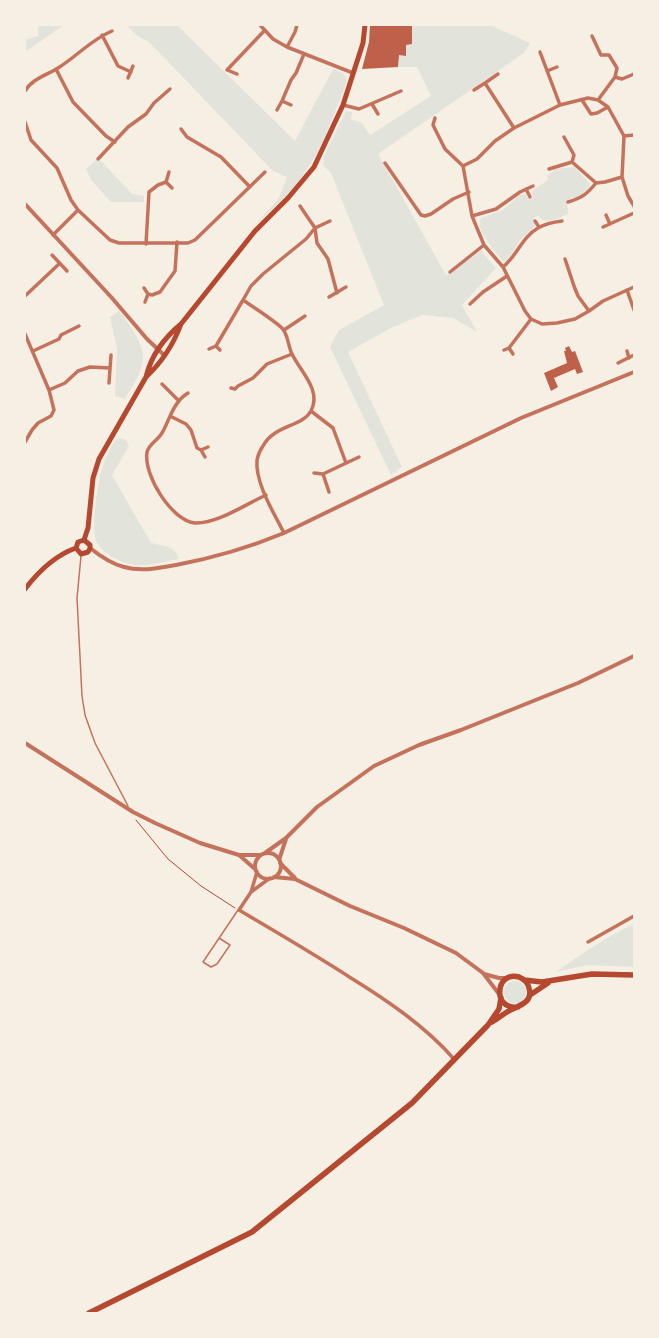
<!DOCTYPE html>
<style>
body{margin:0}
#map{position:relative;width:659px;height:1338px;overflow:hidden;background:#f6efe4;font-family:"Fira Sans",sans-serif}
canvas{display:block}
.frame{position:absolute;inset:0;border:26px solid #f6efe4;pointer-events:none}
</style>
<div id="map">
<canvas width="659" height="1338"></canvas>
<div class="frame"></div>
</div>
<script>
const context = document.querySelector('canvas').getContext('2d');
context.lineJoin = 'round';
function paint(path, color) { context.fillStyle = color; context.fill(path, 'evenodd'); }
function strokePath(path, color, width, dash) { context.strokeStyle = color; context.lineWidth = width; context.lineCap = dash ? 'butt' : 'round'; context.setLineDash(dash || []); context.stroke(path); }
paint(new Path2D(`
 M43,25h21l-39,27v-12l13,-4v-9z
 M127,25h50l118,116 38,-72c8,3 15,5 13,15 -13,32 -24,66 -45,94 -13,18 -31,33 -47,48l25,-28 8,-21 -14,-6 -124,-129 -13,-7z
 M412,25h78l40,18 -6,10 -146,101 68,121 35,-24 15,17 -34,37 15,27 -24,-14 -31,-3 -31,13 -43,24 54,115 -11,8 -61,-128 9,-17 45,-25 -53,-132 -8,-8 1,-9 22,-45 6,1 -1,7 11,4 8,12 61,-39 -14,-29h-19l1,-12h7v-10l6,-1z
 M96,160l2,2 2,-2 32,34 12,2v6h-33l-20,-22 -5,-11z
 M574,167l17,18c-7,9 -13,13 -24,15l1,14c-10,4 -22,12 -30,2l-5,2 2,7 -2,3 -11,10 -16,24 -3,-1c-7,-8 -29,-33 -22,-43l22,-8 17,-15 5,-1 4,6 4,-2 -1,-6 1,-2 15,-10 -1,-4 9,-7z
 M119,311c10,13 29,36 23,54 -3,12 -11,23 -17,34l-10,-3 2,-48 -7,-31z
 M120,438l6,2 3,6 -17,29 39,68c13,3 24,2 28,16 -15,2 -34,9 -49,5 -11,-2 -27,-11 -33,-21 -7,-14 1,-63 6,-78 3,-9 8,-17 12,-25z
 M634,924v43l-46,-2 -32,7c25,-18 50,-35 78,-48z
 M504 992a11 11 0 1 1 22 0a11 11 0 1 1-22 0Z`), '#e2e4dc');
paint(new Path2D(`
 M370,25h42v19l-6,1v11l-7,-1 -1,12 -36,2 7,-27z
 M569,346l3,6 3,-1 8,21 -6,2 -2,-5 -21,9 4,9 -7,4 -7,-18 23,-10 -3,-12h2l-1,-3z`), '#bf614a');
strokePath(new Path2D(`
 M136,820l32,39 33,27 34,22`), '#b5482f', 1);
strokePath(new Path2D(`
 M81,556l-4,42 5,98 3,19 10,28 33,63
 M219,938l11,7 -13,19 -6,3 -8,-5 35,-52`), '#c5725c', 1.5);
strokePath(new Path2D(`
 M260,25l13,14 14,8 66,26
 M102,35l16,31 13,6
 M592,36l9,19h8l8,13 -2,9 -17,23
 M287,47l8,-15 2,-7
 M540,52l20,53
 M56,69l17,33 33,34 9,6
 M547,71l10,-4
 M237,74l-10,-4 38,-40
 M615,77l7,2 12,-5
 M128,78l5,-12
 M485,83l13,-9
 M474,90l11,-7 29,45
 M25,91c7,-12 22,-16 33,-23 18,-11 34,-29 54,-37
 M582,100l9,14 6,-1 11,-6
 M282,101l9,4
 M372,104l6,10
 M343,105l16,4 42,-18
 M277,110l5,-9 9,-21 5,-7 8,-19
 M435,118l-2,7 12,24 18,17
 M25,122l6,18 26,28 14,32 7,10 -25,25
 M181,129l6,8 34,20 29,30
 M624,136l10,-1
 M564,137l10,18 -2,7
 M98,159l30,-32 18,-13 8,-11 16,-14
 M385,163l36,52 4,1 6,-2 22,-15 16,-7
 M549,169l23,-7 24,21
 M169,172l-3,10 6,6
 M526,189l4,8
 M568,202c14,-4 19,-8 28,-19l9,-1 17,-5
 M300,206l15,22 2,15 11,16 9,34
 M634,206l-6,-10 -6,-19 2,-41 -16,-29 -10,-7 -10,-2 -28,7 -46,23 -19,13 -18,18 -14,7 9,50 12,29 19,22 22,44 6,8 11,5 15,-1 18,-4 14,-8 14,-10 31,-14
 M78,210l32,30 9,3h69l7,-3 70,-68
 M606,215l4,9
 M472,216l24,-7 24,-17 13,-6
 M535,221l4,6
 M603,227l31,-14
 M146,244l3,-52 9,-7 8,-3
 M52,255l15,16
 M565,259l9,27 4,10 11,15
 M503,267c14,-11 19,-30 35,-39 7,-4 16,-6 24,-7
 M450,272l34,-27
 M144,288l4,6 -3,8
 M627,290l7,20
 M148,294l4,1 8,-3 15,-21 2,-29
 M25,296l34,-32
 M329,297l17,-10
 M470,304l13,-12 24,-16
 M284,330l21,-14
 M25,334l24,56 5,20 -3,6 -13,7 -6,7 -7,12
 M216,346l4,4
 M509,348l4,6
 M209,349l7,-3 27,-46
 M504,350l5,-2 22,-29
 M33,351l26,-12 2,-4 18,-9
 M627,351l2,7
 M618,363l16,-8
 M109,383l2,-28
 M162,384l17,17
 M231,388l4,1 3,-3 15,-8 14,-14 25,-10
 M49,390l16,-7 13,-12 12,-4 20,1
 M188,393c-3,2 -7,5 -9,8 -8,9 -11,22 -17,32 -4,7 -13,11 -15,19 -4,23 25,69 48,71 22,1 51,-19 71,-28
 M311,411l22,17 13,35
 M170,416l16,8 5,6 6,18 4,2 4,7
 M201,450l7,-3
 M314,473l9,1
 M329,492l-6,-18 36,-17
 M284,533c-10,-20 -29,-50 -27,-73 1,-5 3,-10 6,-14 11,-21 39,-19 48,-35 11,-21 -11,-40 -19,-57 -4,-8 -4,-20 -10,-26 -11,-10 -26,-19 -39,-28l8,-14 12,-12 43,-35 9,-11 15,-7
 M270,878l-19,14 -12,18c37,22 75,44 112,68 37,23 74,48 103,81
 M251,892l6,-20
 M588,942l46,-26`), '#c5725c', 3.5);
strokePath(new Path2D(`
 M25,204l87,94 35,41 17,16
 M90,548c10,8 22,16 34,19 17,5 35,1 52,-2 37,-7 72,-17 108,-32l237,-115 113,-46
 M25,743l108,69 22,11 45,20 39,12h22
 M265,853l21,-15 31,-31 57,-41 45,-21 42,-15 117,-47 56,-27
 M255 866a13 13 0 1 1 26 0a13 13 0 1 1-26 0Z
 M239,855l16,14
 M279,860l7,-21
 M280,863l15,15
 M274,877l21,2 55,27 54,22 52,25 27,20 16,21
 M484,974l15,4h7`), '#c5725c', 4);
strokePath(new Path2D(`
 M146,377c15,-14 28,-34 35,-53
 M84,540l4,-12 5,-50 6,-19 47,-82c5,-21 18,-39 35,-53l74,-93 33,-33 26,-31 29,-62 20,-62 2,-18
 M76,548l5,6 7,-2 2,-4v-3l-6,-5
 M76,548l2,-6 6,-2
 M25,589c13,-17 31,-34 51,-41`), '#b5482f', 5);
strokePath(new Path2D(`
 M524,980l18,2 50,-8 42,1
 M530,995l18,-12
 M492,1022c5,-3 10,-7 15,-10 10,-6 27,-9 22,-24 -1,-5 -5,-9 -10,-11 -23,-7 -28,33 -1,30
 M89,1313l163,-81 160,-129 76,-78 11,-16 2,-11`), '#b5482f', 5.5);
</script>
